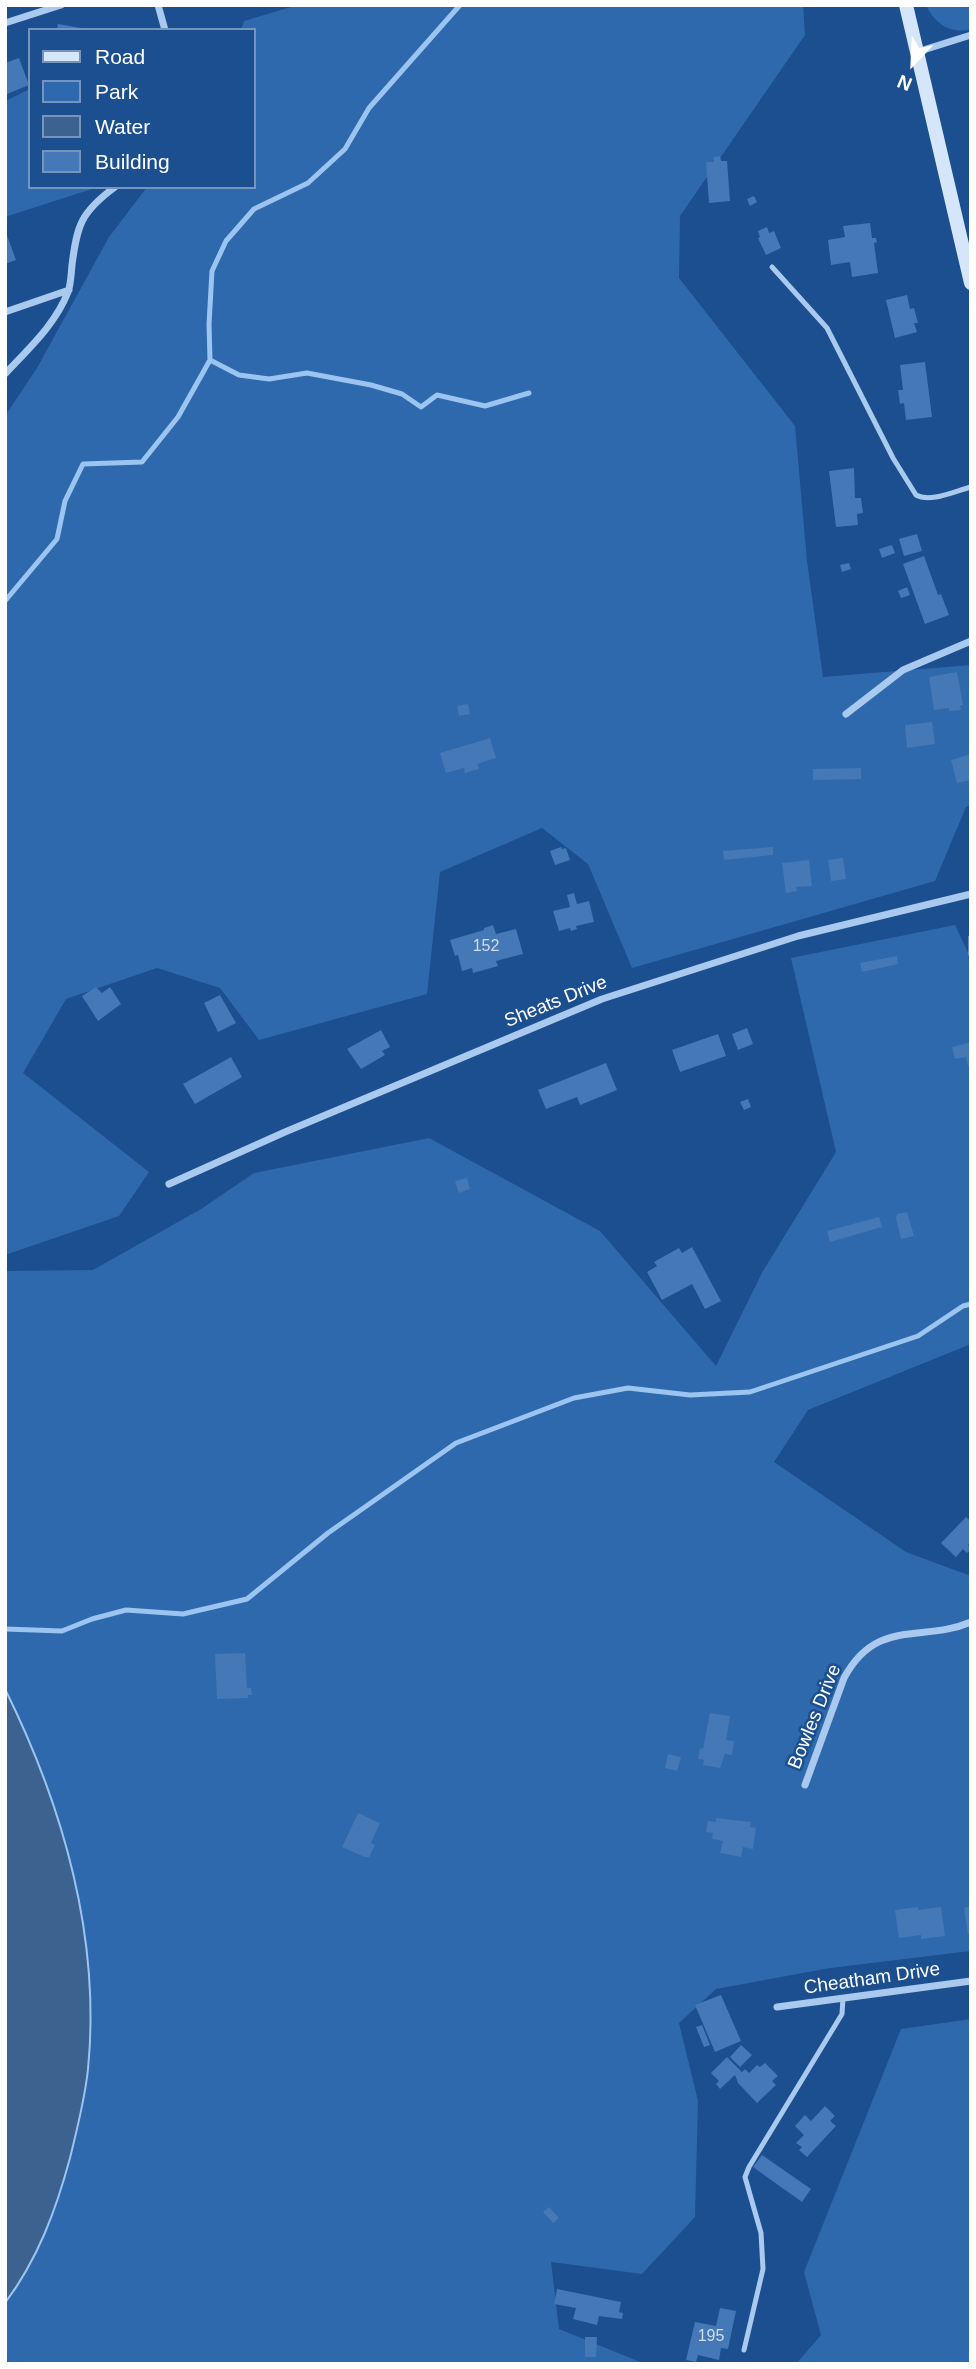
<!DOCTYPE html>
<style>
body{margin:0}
#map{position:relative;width:976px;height:2369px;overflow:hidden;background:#1b4f8f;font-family:Arial,sans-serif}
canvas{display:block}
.frame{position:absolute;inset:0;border:7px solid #fff;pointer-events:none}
.legend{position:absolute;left:28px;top:28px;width:228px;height:161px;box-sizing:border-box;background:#1b4f8f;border:2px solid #7695bc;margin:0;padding:9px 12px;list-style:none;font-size:21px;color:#fff}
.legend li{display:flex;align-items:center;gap:14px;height:35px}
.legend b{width:35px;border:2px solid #7695bc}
.north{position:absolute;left:878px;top:28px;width:70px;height:70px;-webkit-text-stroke:5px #1b4f8f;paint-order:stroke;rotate:203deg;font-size:19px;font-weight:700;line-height:28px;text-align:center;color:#fff}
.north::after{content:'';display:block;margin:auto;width:24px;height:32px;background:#fff;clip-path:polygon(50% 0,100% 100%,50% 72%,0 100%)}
</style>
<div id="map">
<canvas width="976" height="2369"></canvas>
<div class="frame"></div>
<ul class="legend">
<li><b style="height:9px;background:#d6e6fa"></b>Road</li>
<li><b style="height:19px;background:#2e69ad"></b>Park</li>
<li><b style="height:19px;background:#3c6290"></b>Water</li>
<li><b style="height:19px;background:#4478b7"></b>Building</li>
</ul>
<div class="north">N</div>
</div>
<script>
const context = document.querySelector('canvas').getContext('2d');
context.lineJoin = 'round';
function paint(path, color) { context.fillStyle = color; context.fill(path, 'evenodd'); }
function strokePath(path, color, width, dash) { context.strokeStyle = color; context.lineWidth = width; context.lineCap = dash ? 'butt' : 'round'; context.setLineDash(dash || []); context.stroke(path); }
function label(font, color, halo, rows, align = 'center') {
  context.font = font + ' Arial,sans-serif'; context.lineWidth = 5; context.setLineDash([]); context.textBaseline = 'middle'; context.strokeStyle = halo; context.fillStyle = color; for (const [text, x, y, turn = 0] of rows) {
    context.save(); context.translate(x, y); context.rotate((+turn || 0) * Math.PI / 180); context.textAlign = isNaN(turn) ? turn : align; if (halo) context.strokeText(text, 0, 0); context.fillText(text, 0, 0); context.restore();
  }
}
paint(new Path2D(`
 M298,5h505l2,30 -125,181 -1,62 116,148 12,135 16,116 148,-12v140l-5,2 -31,74 -303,87 -44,-104 -46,-36 -102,44 -13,122 -168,46 -39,-52 -63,-20 -91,31 -43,74 126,99 -30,44 -114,39v-839l32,-48 72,-131 38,-50h107v-157h-13l3,-9z
 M926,5h45v24c-20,6 -37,-6 -45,-24z
 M30,89v98h68l-93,30v-116z
 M955,925l16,34v385l-163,66 -34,52 132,90 65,24v375l-141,17 -114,21 -37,34 19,78 -3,116 -53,57 -91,-12 8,67 86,35h-640v-1093l88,-1 108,-61 53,-36 175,-35 171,93 116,135 47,-95 73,-119 -45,-194z
 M971,2019v345h-175l25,-29 -17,-63 97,-243z`), '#2e69ad');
const water = new Path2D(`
 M5,1689c58,117 96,249 83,380 -3,30 -11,60 -18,89 -14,52 -32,101 -65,145z`);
paint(water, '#3c6290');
strokePath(water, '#9cc4f0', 2);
strokePath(new Path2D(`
 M210,360l29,15 30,4 38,-6 64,12 31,9 19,13 16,-12 48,11 44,-13
 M5,601l52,-62 8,-38 18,-37 59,-2 36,-45 32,-57 -1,-36 3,-53 14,-30 28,-32 54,-26 37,-34 24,-41 91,-103
 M5,1629l57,2 30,-12 34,-9 57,4 64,-15 81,-66 128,-90 118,-45 54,-10 62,7 60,-3 168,-56 45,-30 8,-2`), '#9cc4f0', 5);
paint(new Path2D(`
 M58,24l23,4v2h-24z
 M19,58l10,27 -22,9 -2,-31z
 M720,156l1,5h6l3,40 -21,2 -3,-41h8v-5z
 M754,196l3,6 -7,4 -3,-7z
 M870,223l2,15h4l1,4 -3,1 4,30 -26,4 -2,-15 -19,3 -3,-25 17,-3 -2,-11z
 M767,227l2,6 5,-2 7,17 -15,7 -8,-17 2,-1 -2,-6z
 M5,230l11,30 -11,4z
 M907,295l3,14 4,-1 4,15h-4l3,9 -22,6 -9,-38z
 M925,362l7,55 -26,3 -2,-17 -4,1 -2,-14h5l-3,-25z
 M854,468l1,30h6l2,15 -6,1 1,11 -22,2 -7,-56z
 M917,534l5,17 -18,5 -5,-17z
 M892,545l3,8 -13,5 -3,-9z
 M924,556l14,39 3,-1 8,21 -24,9 -22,-60z
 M849,563l2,6 -9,3 -2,-7z
 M907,587l3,8 -9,3 -3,-7z
 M957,672l6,33h-3l1,5 -12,1v-3l-15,2 -5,-33z
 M468,704l2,10 -11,2 -2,-10z
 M932,722l3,22 -28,4 -2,-23z
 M490,738l6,20 -19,6 2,5 -14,4 -1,-5 -18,5 -6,-20z
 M971,754v26l-14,3 -6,-23z
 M861,768v11l-48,1v-11z
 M561,847l1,2 4,-1 4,12 -15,5 -5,-14z
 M773,847v8l-49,5 -1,-9z
 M843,858l3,21 -15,2 -3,-21z
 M809,860l3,26 -16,1 1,4 -11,2 -4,-30z
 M574,893l3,11 12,-3 5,21 -18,4 1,3 -6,2 -1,-3 -11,3 -6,-20 17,-4 -3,-12z
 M493,925l3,9 20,-5 7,25 -27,7 2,5 -25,7 -1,-5 -10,3 -4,-16 -3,1 -5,-16 34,-10v-2z
 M897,956l1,8 -36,8 -2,-9z
 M96,987l6,6 8,-6 11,17 -23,17 -16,-25z
 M220,995l16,28 -18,9 -14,-29z
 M747,1028l6,16 -15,6 -6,-16z
 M381,1030l9,17 -8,4 3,4 -24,14 -14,-20z
 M718,1034l8,22 -46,16 -8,-22z
 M971,1042v23l-3,1 -2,-9 -11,2 -3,-12z
 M231,1057l11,20 -47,27 -12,-20z
 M606,1063l11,27 -37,15 -3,-8 -31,12 -8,-19z
 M748,1099l3,8 -7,3 -4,-8z
 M467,1178l3,11 -11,4 -4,-12z
 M907,1212l7,24 -13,3 -5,-21 1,-4z
 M879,1217l3,10 -52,15 -3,-11z
 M692,1247l29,54 -16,8 -13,-25 -30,16 -15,-28 10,-6 -3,-4 25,-14 3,5z
 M966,1517l5,4v21l-3,3 3,4 -4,4 -4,-4 -7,8 -15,-14z
 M245,1653l2,35h4l1,7h-4v3l-31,1 -2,-45z
 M710,1713l20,3 -4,24 8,1 -2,14 -7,-1 -5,14 -17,-3 1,-5 -6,-1 2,-11 3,1z
 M668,1754l13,3 -4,14 -12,-3z
 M358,1813l22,10 -9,20 4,2 -6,12h-4l-23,-10z
 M716,1818l35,4 -1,5 6,1 -3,21 -10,-2 -2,10 -21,-4 3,-12 -11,-2 1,-6 -7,-1 2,-11 8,1z
 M971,1906v28h-3l-4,-26z
 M918,1907v3l23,-3 4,29 -24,3v-4l-22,3 -4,-28z
 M721,1995l20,46 -26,11 -20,-47z
 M702,2025l8,20 -6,2 -8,-20z
 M741,2045l11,10 -12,12 -10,-10z
 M727,2057l15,15 3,-3 4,4 8,-8 3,2 5,-4 13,13 -6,5 4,4 -19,18 -19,-20 -3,-8 -15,14 -4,-5 3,-3 -8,-8z
 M825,2106l10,10 -5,5 6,5 -29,31 -8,-7 3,-3 -6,-4 8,-8 -9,-9 10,-11 6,6z
 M762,2155l49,34 -9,13 -49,-35z
 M549,2207l10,11 -6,5 -10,-11z
 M557,2289l64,13 -2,10 4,1 -1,6 -23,-3 -2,9 -24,-6 3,-11 -22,-4z
 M720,2308l16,3 -8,38 -7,-1 -2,12 -21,-5 -2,7 -10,-2 9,-38 21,4z
 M585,2337h12l-1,20h-11z`), '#4478b7');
strokePath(new Path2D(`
 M772,267l55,61 66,130 23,37c14,8 39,-4 55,-8
 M971,937v17
 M744,2350l19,-81 -2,-36 -16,-56 4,-10 93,-153 1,-16`), '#a9c9ee', 5);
strokePath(new Path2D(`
 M158,5l7,25
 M5,23l56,-18
 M917,52l54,-17
 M5,312l64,-22
 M5,374c24,-26 50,-49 63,-82 3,-8 3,-18 4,-27 5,-40 9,-53 43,-78
 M846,714l57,-44 68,-29
 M169,1184l116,-52 317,-133 196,-63 173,-42
 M805,1785l39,-107c33,-61 78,-35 127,-56
 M777,2007l194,-26`), '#a9c9ee', 7);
strokePath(new Path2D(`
 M906,5l65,278`), '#d6e6fa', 14);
label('16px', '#d0dded', null, [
 ["152",486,947],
 ["195",711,2337]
]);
label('19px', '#fff', '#1b4f8f', [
 ["Sheats Drive",556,1002,-22],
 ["Bowles Drive",815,1717,-68],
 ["Cheatham Drive",872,1979,-8]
]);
</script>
